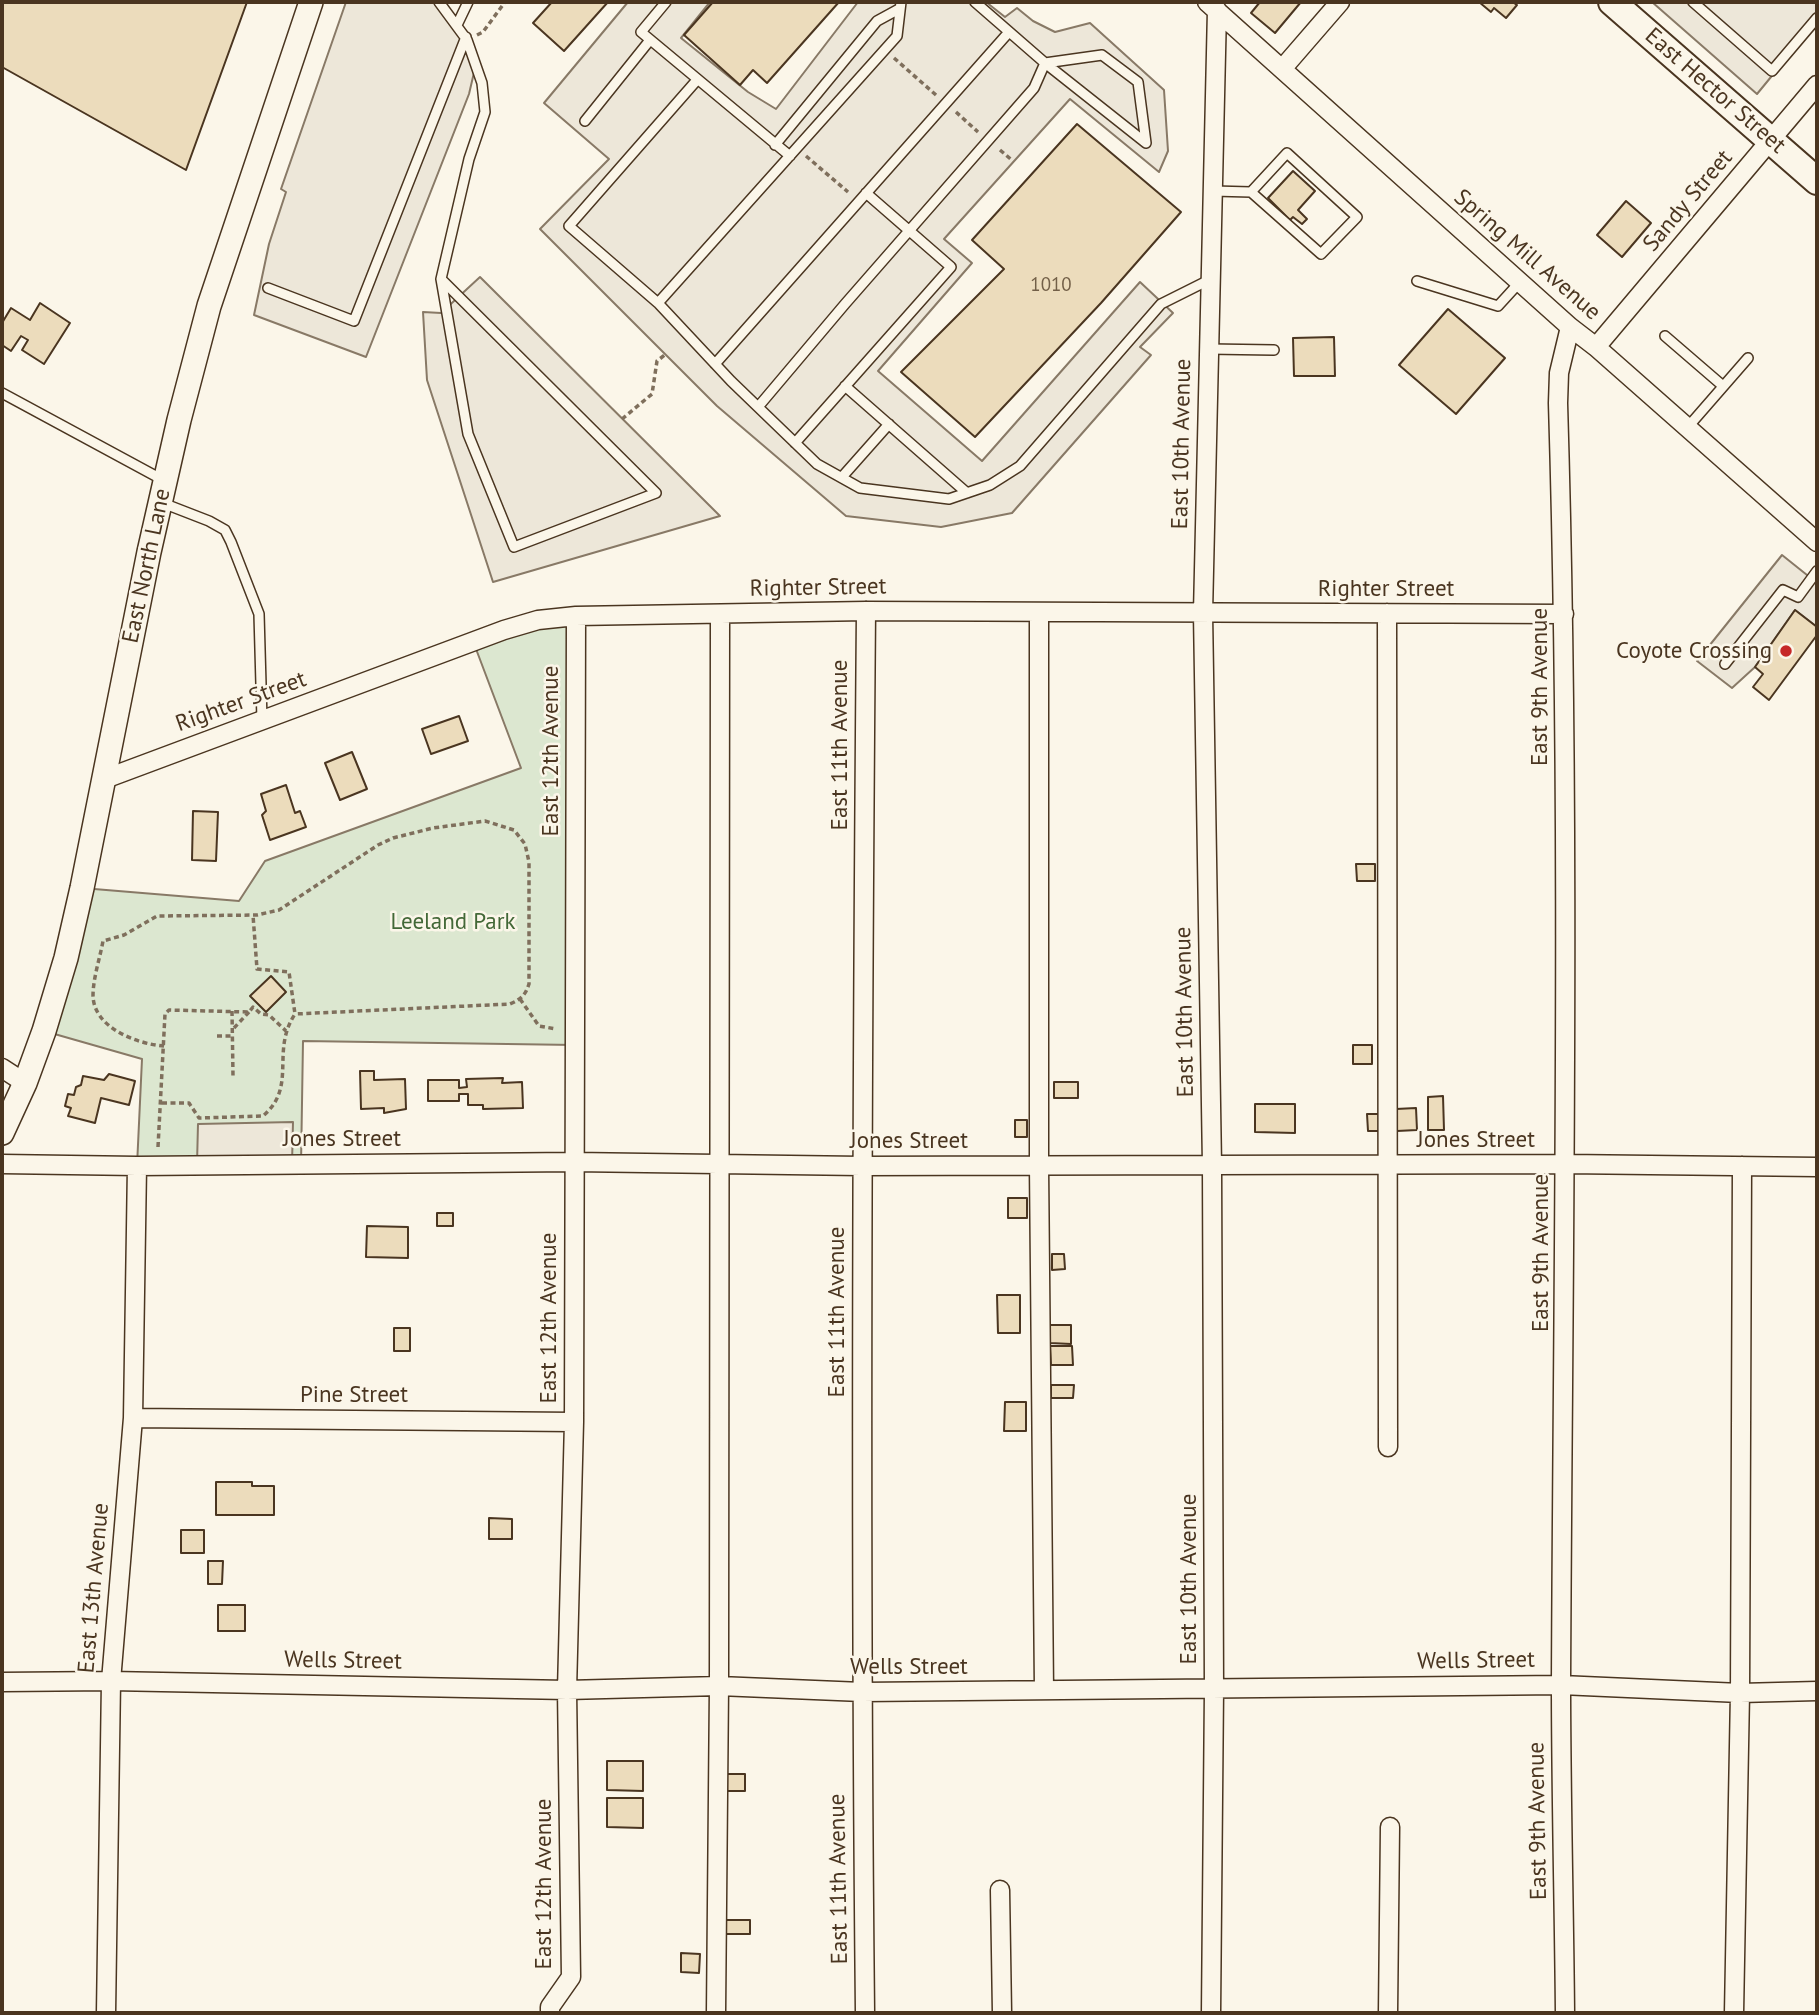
<!DOCTYPE html>
<style>
body{margin:0}
#map{position:relative;width:1819px;height:2015px;overflow:hidden;background:#fbf6e9;font-family:"PT Sans",sans-serif}
canvas{display:block}
.frame{position:absolute;inset:0;border:4px solid #4a3520;pointer-events:none}
</style>
<div id="map">
<canvas width="1819" height="2015"></canvas>
<div class="frame"></div>
</div>
<script>
const context = document.querySelector('canvas').getContext('2d');
context.lineJoin = 'round';
function paint(path, color) { context.fillStyle = color; context.fill(path, 'evenodd'); }
function strokePath(path, color, width, dash) { context.strokeStyle = color; context.lineWidth = width; context.lineCap = dash ? 'butt' : 'round'; context.setLineDash(dash || []); context.stroke(path); }
function label(font, color, halo, rows, align = 'center') {
  context.font = font + ' "PT Sans",sans-serif'; context.lineWidth = 5; context.setLineDash([]); context.textBaseline = 'middle'; context.strokeStyle = halo; context.fillStyle = color; for (const [text, x, y, turn = 0] of rows) {
    context.save(); context.translate(x, y); context.rotate((+turn || 0) * Math.PI / 180); context.textAlign = isNaN(turn) ? turn : align; if (halo) context.strokeText(text, 0, 0); context.fillText(text, 0, 0); context.restore();
  }
}
const green = new Path2D(`
 M576,616l-1,429 -272,-4 -2,124 -164,1 5,-107 -98,-28 38,-143 157,13 26,-40 256,-93 -48,-127z`);
paint(green, '#dce7d0');
strokePath(green, '#887966', 2);
const parking = new Path2D(`
 M346,2h93l37,62 -7,30 -103,263 -112,-42 15,-71 17,-52 -5,-3z
 M628,2h82l-29,36 67,54 28,17 82,-107h128l19,15 12,-9 16,13 22,11 35,-9 74,67 4,61 -9,21 -89,-73 -126,140 28,24 -94,108 104,90 158,-179 33,31 -33,34 11,8 -139,158 -71,14 -95,-11 -129,-110 -177,-177 69,-70 -65,-56z
 M1652,2h165v19l-60,73z
 M480,277l240,239 -227,66 -66,-202 -4,-68 18,1z
 M1782,555l35,28v44l-22,-17 -40,57 -23,21 -35,-27z
 M293,1122l-1,42h-95l1,-40z`);
paint(parking, '#ede7d9');
strokePath(parking, '#887966', 2);
const building = new Path2D(`
 M2,2h245l-61,168 -184,-103z
 M552,2h56l-44,49 -31,-28z
 M713,2h126l-72,81 -14,-13 -13,15 -56,-50z
 M1260,2h41l-26,31 -24,-20z
 M1479,2h37l-2,1 3,2 -11,13 -12,-10 -3,4z
 M1077,124l104,88 -80,91 -126,134 -74,-65 103,-103 -32,-29z
 M1293,171l22,20 -17,19 9,9 -5,5 -9,-7 -3,3 -22,-22z
 M1626,201l25,22 -29,34 -25,-22z
 M40,303l30,20 -26,41 -22,-14 6,-10 -7,-4 -10,15 -9,-6v-22l9,-15 19,12z
 M1448,309l57,49 -49,56 -57,-49z
 M1334,337l1,39h-41l-1,-38z
 M1795,610l22,17v8l-48,65 -16,-13 10,-13 -8,-7z
 M459,716l9,25 -37,13 -9,-25z
 M352,752l15,37 -27,11 -15,-37z
 M286,785l9,28 5,-2 6,16 -36,13 -8,-25 4,-4 -5,-17z
 M193,811l25,1 -2,49 -24,-1z
 M1356,864h19v17h-18z
 M271,976l15,16 -20,20 -16,-16z
 M1353,1045h19v19h-19z
 M360,1071h14v9l31,-1 1,30 -22,4v-5l-23,1z
 M109,1074l26,7 -6,24 -28,-7 -6,25 -27,-7 3,-8 -6,-2 3,-12 6,1 2,-8 5,-2 2,-9 21,4z
 M503,1078l-1,5 20,-1 1,26 -40,1v-4h-15v-11h-9v7h-31v-21h31v8l8,-1 -1,-8z
 M1054,1082h24v16h-24z
 M1443,1096l1,34h-16v-33z
 M1255,1104h40v29l-40,-1z
 M1416,1108l1,22 -20,1 -1,-22z
 M1367,1114h12l1,17h-12z
 M1015,1120h12v17h-12z
 M1008,1198h19v20h-19z
 M437,1213h16v13h-16z
 M367,1226l41,1v31l-42,-1z
 M1052,1254h12l1,15 -13,1z
 M997,1295h23v38h-22z
 M1050,1325h21v19l-21,-1z
 M394,1328h16v23h-16z
 M1050,1346h22l1,19h-22z
 M1051,1385h23l-1,13h-22z
 M1005,1402h21v29h-22z
 M216,1482h36v4h22v29h-58z
 M489,1518l23,1v20h-23z
 M181,1530h23v23h-23z
 M208,1561h15l-1,23h-14z
 M218,1605h27v26h-27z
 M607,1761h36v30l-36,-1z
 M722,1774h23v17h-24z
 M607,1798h36v30l-36,-1z
 M726,1920h24v14h-24z
 M681,1953l19,1 -1,19 -18,-1z`);
paint(building, '#ecdcbc');
strokePath(building, '#4a3520', 2);
const service = new Path2D(`
 M439,2l28,38 15,43 3,29 -16,47 -28,120 27,155 46,113 142,-54 -215,-214
 M666,2l-25,30 149,124
 M1693,2l79,69 45,-53
 M457,25l11,-23
 M1102,55l36,27 8,61 -101,-80z
 M697,80l-128,146 89,77 239,-267 4,-34
 M585,121l65,-81
 M775,145l102,-124 22,-12
 M1213,191l38,1 36,-39 70,64 -36,37 -70,-62
 M1417,281l81,25 21,-23
 M268,288l86,33 112,-284
 M658,303l73,78 86,83 43,24 89,11 41,-14 30,-19 141,-162 48,-24
 M1665,336l58,50
 M1209,349l65,1
 M715,364l294,-332
 M845,386l122,107
 M2,393l161,87
 M758,407l87,-103 189,-216 11,-25 -70,-61
 M1687,428l61,-70
 M795,443l156,-176 -85,-74
 M842,477l47,-53
 M160,502l49,19 16,9 6,12 28,72 3,106
 M1725,664l58,-74 15,7 19,-26`);
const minor = new Path2D(`
 M1207,2l363,325 26,20 221,195
 M1282,69l58,-67
 M1596,347l221,-262
 M1039,612v554l5,524
 M1387,613l1,834
 M102,780l402,-150 34,-10 38,-4 290,-5 698,3
 M2,1068l23,15
 M2,1164l135,2 437,-4 287,4 705,-2 251,3
 M133,1418l441,4
 M2,1682l109,-1 456,9 152,-4 143,6 699,-7 179,8 77,-2
 M1000,1890l2,123
 M106,2013l5,-332 22,-263 4,-252
 M550,2013v-6l21,-30 -4,-287 7,-268 2,-806
 M716,2013l3,-327 1,-1072
 M865,2013c-5,-467 -3,-935 1,-1402
 M1211,2013l3,-324 -2,-523 -9,-553 14,-603
 M1388,2013l2,-186
 M1565,2013c-1,-110 -4,-221 -4,-331 2,-427 10,-853 -3,-1279l1,-30 11,-46
 M1734,2013l6,-320 2,-527`);
const tertiary = new Path2D(`
 M2,1133l23,-50 19,-52 22,-73 16,-70 67,-336 30,-132 30,-114 102,-304`);
const secondary = new Path2D(`
 M1612,2l205,179`);
strokePath(service, '#4a3520', 12);
strokePath(minor, '#4a3520', 21);
strokePath(tertiary, '#4a3520', 26);
strokePath(secondary, '#4a3520', 30);
strokePath(new Path2D(`
 M477,35l6,-3 22,-30
 M894,58l42,37
 M956,112l22,20
 M1000,150l13,11
 M806,156l42,36
 M622,419l30,-25 5,-33 9,-7
 M520,999l19,27 17,3
 M232,1011l1,65
 M234,1028l15,-16
 M217,1036h16
 M164,1046c-27,-2 -70,-18 -71,-50 0,-18 7,-38 10,-55l21,-6 33,-19 100,-1 22,-5 99,-65 15,-7 40,-10 52,-7 29,9 11,14 4,18v122c-4,12 -8,15 -19,20l-215,10
 M162,1103h27l10,15 64,-2c35,-30 7,-64 32,-102l-6,-42 -32,-3 -4,-54
 M158,1147l7,-133 4,-4 80,2 4,-5 8,7 8,1 17,16`), '#7f6f5c', 3.5, [5, 3.5]);
strokePath(service, '#fbf6e9', 9);
strokePath(minor, '#fbf6e9', 18);
strokePath(tertiary, '#fbf6e9', 23);
strokePath(secondary, '#fbf6e9', 26);
for (const [x, y, r, color] of [
 [1786,651,7,"#c62828"]
]) { const dot = new Path2D(); dot.arc(x, y, r, 0, 2 * Math.PI); context.fillStyle = color; context.fill(dot); strokePath(dot, '#fbf6e9', 2.5); }
label('19px', '#725f47', null, [
 ["1010",1051,286]
]);
label('23px', '#4a3520', '#fbf6e9', [
 ["East Hector Street",1715,91,41],
 ["Sandy Street",1688,201,-50],
 ["Spring Mill Avenue",1527,255,41],
 ["East 10th Avenue",1182,444,-89],
 ["East North Lane",147,566,-78],
 ["Righter Street",818,588,-1],
 ["Righter Street",1386,589],
 ["East 9th Avenue",1540,687,-90],
 ["Righter Street",241,702,-20],
 ["East 11th Avenue",840,745,-90],
 ["East 12th Avenue",551,751,-90],
 ["East 10th Avenue",1185,1012,-91],
 ["Jones Street",342,1139],
 ["Jones Street",1476,1140],
 ["Jones Street",909,1141],
 ["East 9th Avenue",1541,1253,-90],
 ["East 11th Avenue",837,1312,-90],
 ["East 12th Avenue",549,1318,-90],
 ["Pine Street",354,1395],
 ["East 10th Avenue",1189,1579,-90],
 ["East 13th Avenue",94,1588,-85],
 ["Wells Street",343,1661,1],
 ["Wells Street",1476,1661,-1],
 ["Wells Street",909,1667],
 ["East 9th Avenue",1538,1821,-91],
 ["East 11th Avenue",839,1879,-91],
 ["East 12th Avenue",544,1884,-90]
]);
label('23px', '#4a3520', '#fbf6e9', [
 ["Coyote Crossing",1772,651]
], 'right');
label('23px', '#436837', '#fbf6e9', [
 ["Leeland Park",453,922]
]);
</script>
